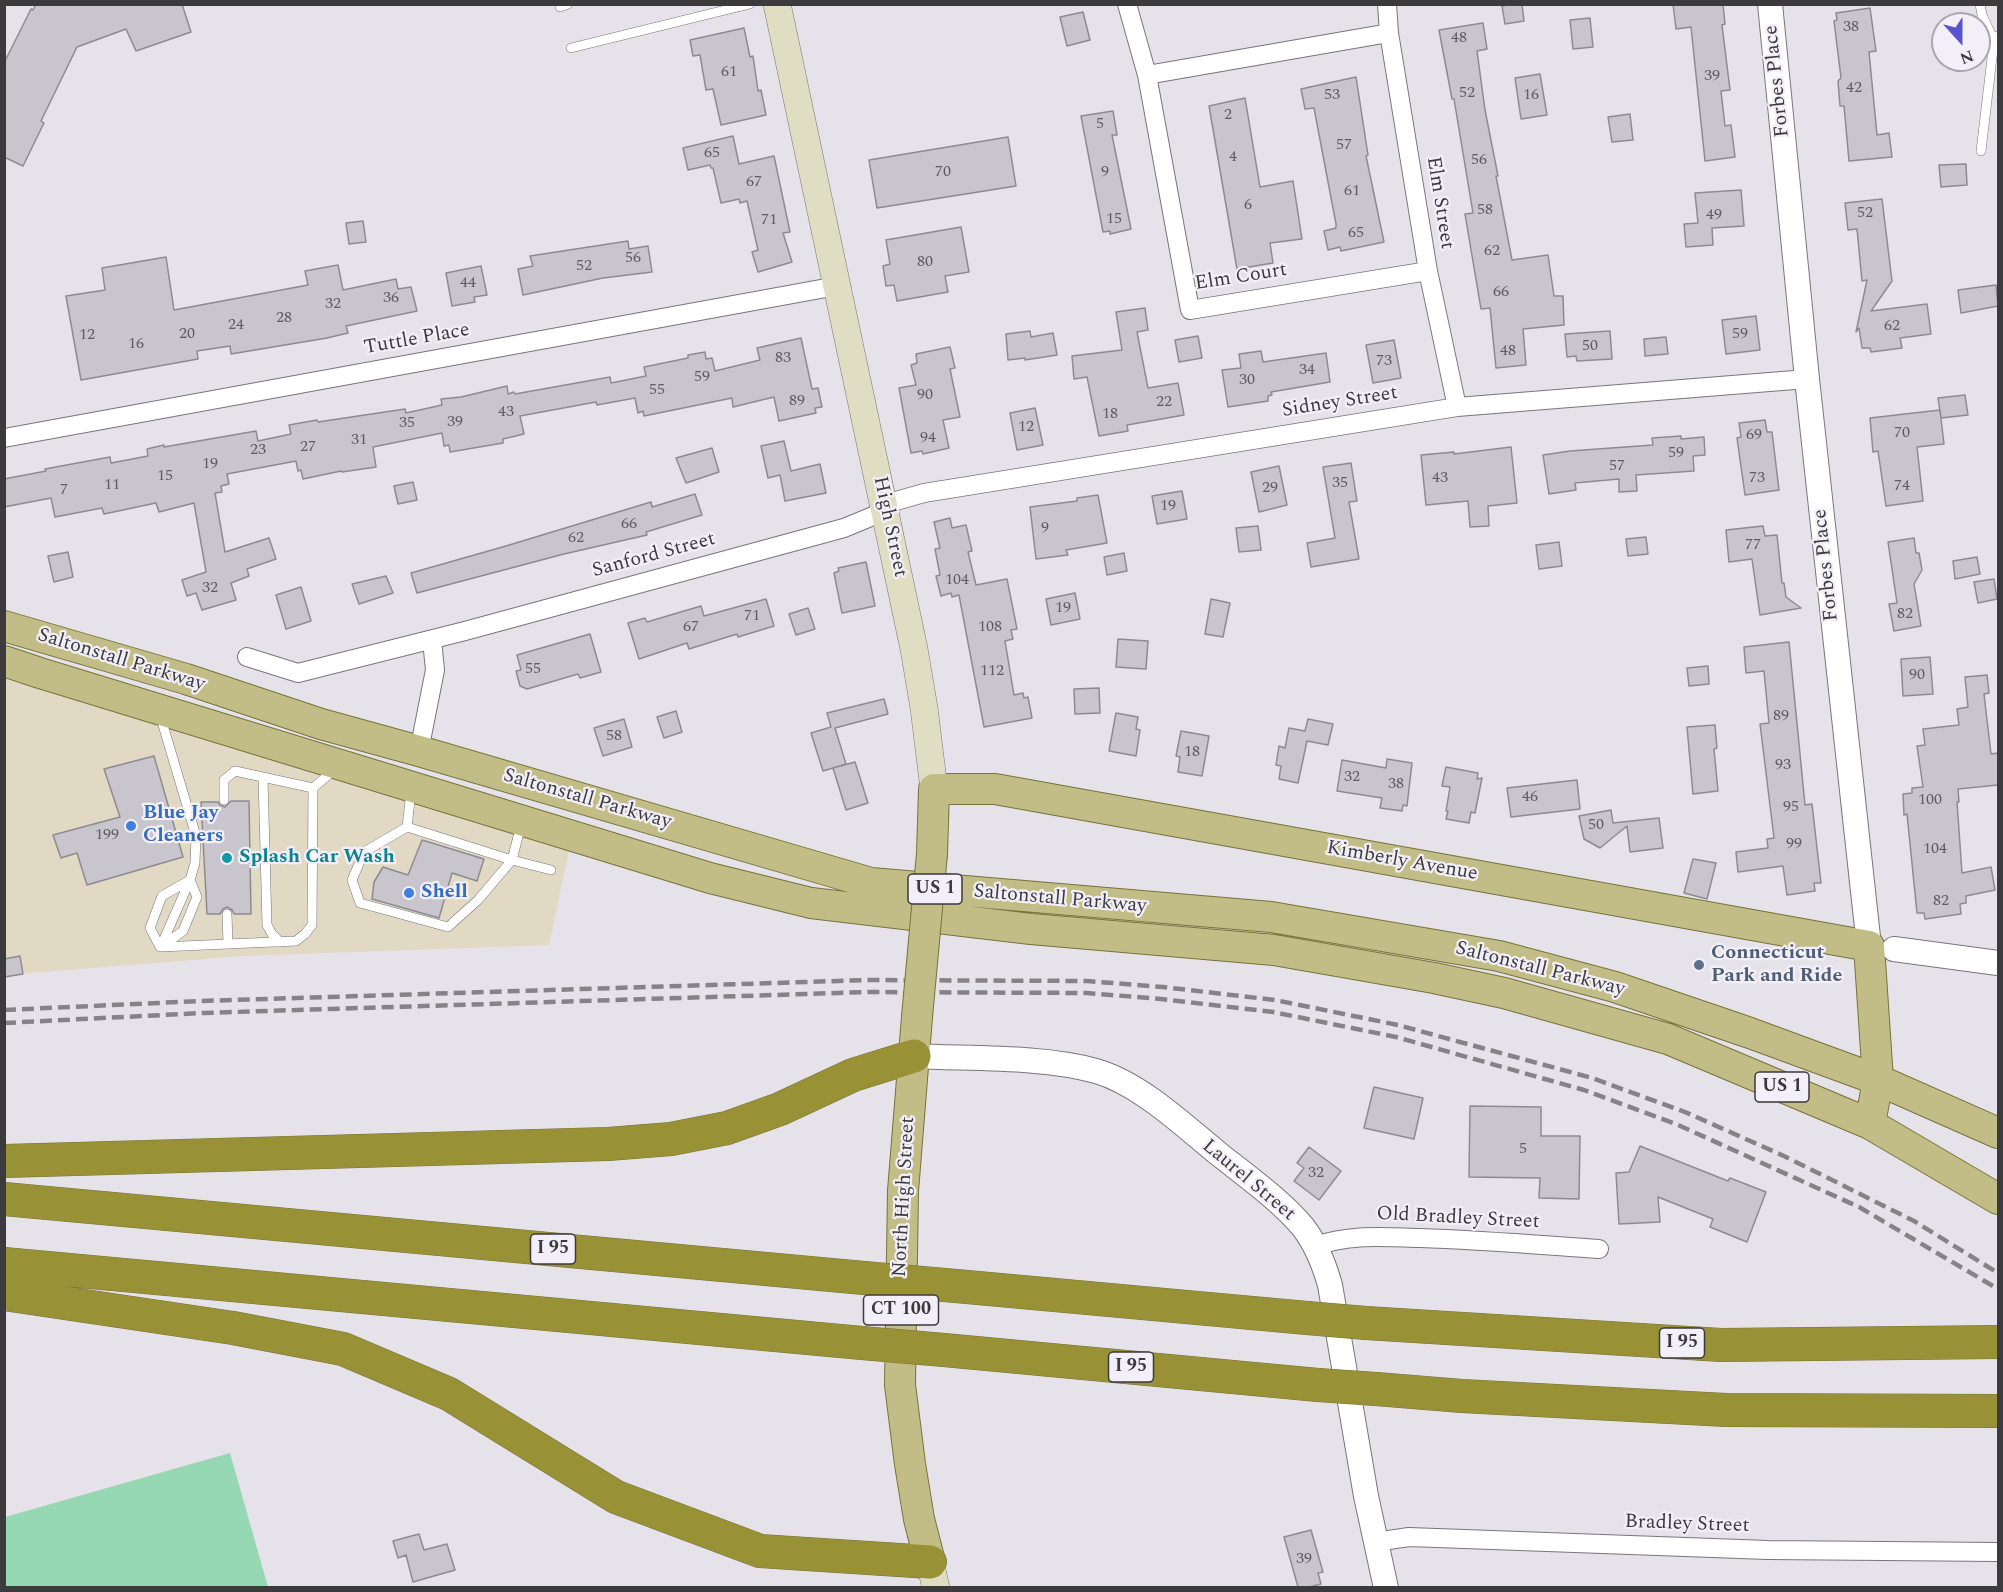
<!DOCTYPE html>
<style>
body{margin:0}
#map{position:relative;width:2003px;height:1592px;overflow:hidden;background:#e6e2ea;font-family:Spectral,serif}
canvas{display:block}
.frame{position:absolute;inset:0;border:6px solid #3b3a3d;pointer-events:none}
.north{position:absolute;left:1931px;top:12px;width:60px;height:60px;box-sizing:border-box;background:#f3eff8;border:2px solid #a9a7ad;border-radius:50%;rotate:159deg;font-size:16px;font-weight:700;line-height:24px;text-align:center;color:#3b3a3d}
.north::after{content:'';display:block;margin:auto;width:21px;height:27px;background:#5954cb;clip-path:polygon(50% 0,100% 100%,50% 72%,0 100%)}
</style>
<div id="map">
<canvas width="2003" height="1592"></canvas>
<div class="frame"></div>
<div class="north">N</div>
</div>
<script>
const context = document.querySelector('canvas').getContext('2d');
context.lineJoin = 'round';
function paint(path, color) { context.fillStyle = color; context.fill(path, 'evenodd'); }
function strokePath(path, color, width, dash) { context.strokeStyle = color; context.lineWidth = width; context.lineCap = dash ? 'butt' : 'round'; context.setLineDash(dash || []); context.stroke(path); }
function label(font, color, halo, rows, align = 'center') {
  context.font = font + ' Spectral,serif'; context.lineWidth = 4.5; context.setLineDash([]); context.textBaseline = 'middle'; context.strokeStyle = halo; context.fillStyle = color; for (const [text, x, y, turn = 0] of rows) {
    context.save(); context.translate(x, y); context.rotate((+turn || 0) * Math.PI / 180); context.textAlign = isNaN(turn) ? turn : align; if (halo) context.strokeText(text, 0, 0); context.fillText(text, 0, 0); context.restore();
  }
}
paint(new Path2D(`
 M5,676l564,175 -20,94 -306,11 -238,19z`), '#e2d9c4');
paint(new Path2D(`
 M230,1453l38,134h-263v-70z`), '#96d8b3');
const building = new Path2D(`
 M36,4h146l9,28 -55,19 -10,-22 -49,18 -36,74 3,2 -21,43 -19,-9v-94l27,-54 2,1z
 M1512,4h10l2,17 -19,3 -3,-18z
 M1673,4h50l2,20 -3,1 8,65 -9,1 4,35 6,-1 4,32 -30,4 -14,-134 -15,2z
 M1870,8l6,43 -7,1 8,83 12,-2 3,24 -43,4 -5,-55h-4l-2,-25 3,-3 -7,-57 3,-1 -1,-7z
 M1083,12l7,28 -23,6 -7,-29z
 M1590,18l3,29 -20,2 -3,-29z
 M1483,23l4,26 -10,2 8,59 13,66h-2l16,84 36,-5 6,41h9l1,29 -41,4 3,36 -30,3 -6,-60 -9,1 -16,-95 8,-1 -19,-114h-2l-13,-69z
 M744,28l6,29 3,-1 5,35 3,-1 5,25 -45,10 -8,-36 -7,1 -6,-35 -7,1 -3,-16z
 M1540,74l7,41 -26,4 -6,-41z
 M1356,77l12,78 -2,1 18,86 -43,9 -1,-4 -12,3 -4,-19 12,-3v-4l-22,-116 -9,1 -4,-20z
 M1245,98l15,89 33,-6 9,58 -32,4 3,20 -36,6 -28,-163z
 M1113,111l4,24h-5l19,94 -21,5v-3l-7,1 -22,-116z
 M1630,114l3,26 -21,2 -4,-25z
 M733,136l6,28 35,-8 16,76 -7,1 9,29 -34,10 -6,-20 6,-2 -11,-49 -7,2 -1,-4 -18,4 -8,-35h-2l-1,-3 -22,5 -5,-22z
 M1008,137l8,49 -139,22 -8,-48z
 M1966,164l1,21 -26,2 -2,-22z
 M1741,190l3,36 -32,2 1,17 -27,2 -2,-23 14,-1 -3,-30z
 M1882,199l10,82 -21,30 56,-7 4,30 -31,4 2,10 -31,4 -1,-4h-8l-3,-20 -3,4 11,-52 -5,1 -5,-52 -9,1 -3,-27z
 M363,221l3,21 -17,2 -3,-21z
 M961,227l8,45 -24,4 3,16 -51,9 -3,-16 -8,1 -3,-20 7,-2 -4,-24z
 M628,241l1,8 19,-3 4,26 -49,6 -80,17 -5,-26 15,-3 -3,-10z
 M166,257l8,53 134,-25 -3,-14 33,-6 5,25 53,-11 2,10 13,-2 6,24 -71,15 2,7 -21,5 -96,16 -1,-8 -33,5 1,8 -117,21 -15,-84 39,-6 -3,-22z
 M481,266l6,29 -13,2 1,5 -23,4 -6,-33z
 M1996,285l2,21 -37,7 -3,-23z
 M1145,308l3,22 -11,2 11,56 30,-5 6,32 -57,10 1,6 -29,5 -12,-59 -13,2 -2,-23 50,-6 -6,-38z
 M1756,316l4,34 -34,4 -4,-34z
 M1030,331l1,6 22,-4 4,22 -32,5v-2l-17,2 -2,-26z
 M1610,331l2,28 -35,2 -1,-5 -9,1 -2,-23z
 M1198,336l4,22 -23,4 -4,-22z
 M1666,337l2,17 -23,2 -1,-17z
 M801,338l11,51 6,-1 4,19 -7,1 1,5 -37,8 -5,-24 -41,10 -1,-9 -88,18 -1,-5 -5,2 -3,-15 -38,7 -1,-3 -76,14 4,18 -21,5v4l-53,9 -1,-7 -5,1 -2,-13 -69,14 3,20 -34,5 -1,-1 -38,8 -2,-9 -3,1 -2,-10 -69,13 2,10 -8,2 1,6 -7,1 10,59 44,-14 7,21 -29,10 2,7 -18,7 5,17 -34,10 -6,-17 -9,3 -5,-16 24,-8 -12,-69 -35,9 -3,-9 -52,11 -2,-6 -47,9 -4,-19 -47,9v-28l42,-8 -1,-2 65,-12 1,6 37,-7 -1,-7 17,-4v2l92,-16 2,10 33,-7 -2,-9 28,-5 1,2 87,-13 1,4 36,-8 -1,-6 20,-2 46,-11 1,8 6,-2 1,2 95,-17 1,6 35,-7 -2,-9 44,-9v-3l17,-3 1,7 6,-1 3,13 45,-11 -3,-12z
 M1394,340l7,38 -28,5 -7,-38z
 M950,347l5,21 -5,1 10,48 -17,3 6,28 -26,6 -1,-3 -11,2 -12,-65 17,-3 -5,-20 6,-2 -1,-9z
 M1261,351l2,11 63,-9 4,29 -59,10 1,3 -4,1v5l-40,6 -6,-37 19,-2 -2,-14z
 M1965,395l3,20 -27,3 -3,-20z
 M1035,408l8,37 -26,5 -7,-37z
 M1940,410l4,34 -27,3 6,54 -37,5 -8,-55 -5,1 -3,-34z
 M1765,420l2,12h5l7,58 -34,5 -8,-57 4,-1 -2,-14z
 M1681,436v3l23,-2 1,18 -12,1 1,15 -58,4 1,16 -18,1v-13l-44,4 1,7 -27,4 -6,-39 27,-4 83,-6 -1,-7z
 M784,441l7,30 29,-7 6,29 -41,8 -5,-26 -12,3 -7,-32z
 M1511,447l6,56 -29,3 1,20 -19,1 -2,-26 -42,4 -5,-50 33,-3v2z
 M712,448l7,24 -33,11 -10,-25z
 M1351,463l6,38 -8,1 10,57 -48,8 -4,-24 28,-5 -12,-71z
 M1279,466l8,39 -28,7 -8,-40z
 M413,482l4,18 -19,4 -4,-18z
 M1182,491l5,28 -30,5 -5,-28z
 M695,494l7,21 -56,17 1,3 -83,19 -147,39 -6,-20 95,-27 145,-44 1,5z
 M1098,495l9,48 -41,7 2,5 -32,4 -6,-52 47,-6v-3z
 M950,518l2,10 14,-3 6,26 -4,1 8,33 31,-6 10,50 -6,1 2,9 -8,2 9,54 9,-2 1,5 4,-1 4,21 -48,9 -25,-132 -7,2 -1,-4 -10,3 -5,-20 4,-1 -5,-26 5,-1 -6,-26z
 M1258,526l3,24 -22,2 -3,-24z
 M1763,526l2,10 12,-1 5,48h2l2,14 15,11 -41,7 -8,-56 -23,3 -3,-32z
 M1646,537l2,17 -20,2 -2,-17z
 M1914,538l2,15h3l3,17 -8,14 7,42 -27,5 -5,-27 8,-1 -9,-61z
 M1559,542l3,24 -23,3 -3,-24z
 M68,552l5,25 -19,5 -6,-26z
 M1124,553l3,18 -20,4 -3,-18z
 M1977,557l3,17 -25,5 -2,-18z
 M866,562l9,44 -33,7 -8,-40 5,-2 -1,-3z
 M386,576l7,17 -34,11 -7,-20z
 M1994,579l3,20 -19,4 -4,-21z
 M301,587l10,34 -25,8 -10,-34z
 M1075,593l5,26 -29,6 -5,-26z
 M766,599l8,27 -36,11 -1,-3 -48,15 -2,-6 -48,16 -11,-36 17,-5 2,4 54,-16 3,10z
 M1211,599l19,4 -7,34 -18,-3z
 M808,608l7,21 -19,6 -7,-21z
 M590,634l11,38 -21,6 -2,-4 -51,15 -7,-3 -4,-15 5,-1 -4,-15z
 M1118,639l30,2 -2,28 -30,-2z
 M1789,642l16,163 7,-1 9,79h-7l1,8 -28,4 -4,-29 -45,6 -2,-20 32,-4 -1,-9 7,-1 -14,-114 9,-1 -5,-52 -18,2 -2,-26z
 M1930,657l3,37 -30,2 -2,-37z
 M1708,666l1,18 -20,2 -2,-18z
 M1987,675l2,18 -5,1 7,60 7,-1v32l-40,4 1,13h-2l5,71 29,-6 4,23 -29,6v7l-6,1 1,10 -36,5 -1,-6h-7l-10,-99 -3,1 -1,-21 9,-1v-5l11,-1 -6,-41 8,-1 -2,-16 36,-4 -2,-16 11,-2 -3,-30z
 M1099,688l1,25 -25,1 -1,-25z
 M884,699l4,15 -53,14 11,36 -23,7 -12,-38 20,-6 -4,-14z
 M676,711l6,21 -18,6 -7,-21z
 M1116,713l22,4 -2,12 4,1 -4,26 -27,-5z
 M624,719l8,28 -29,9 -9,-28z
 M1308,719l25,5 -5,21 -21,-4 -9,42 -19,-4 2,-13 -5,-1 3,-19 6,2 4,-20 16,3z
 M1715,725l2,23 -3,1 4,42 -25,3 -6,-67z
 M1181,731l28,5 -7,40 -24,-4 2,-15 -4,-1z
 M154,756l29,101 -96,28 -10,-32 -16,5 -8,-23 67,-18 -16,-48z
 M1387,759l25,4 -5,43 -4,-1 -1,6 -22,-3 2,-10 -45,-7 5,-31 44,8z
 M855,762l13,41 -22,7 -13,-42z
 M1446,767l32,6 -1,6 5,-1 -7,35 -4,-1 -2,11 -23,-4 2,-8h-2l4,-24 -8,-1z
 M1577,780l3,29 -69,8 -4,-29z
 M231,801h18l2,113h-17l-2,-4 -5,-3 -4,2 -3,5h-13l-6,-112h17l2,3 5,2z
 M1611,810l2,13 46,-5 4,30 -33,4 -3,-26 -27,22 -16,-9 -5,-23z
 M422,840l62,19 -7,22 -25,-8 -13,45 -67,-19 2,-17 9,-15 25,8z
 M1693,859l23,4 -9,36 -23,-6z
 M20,956l3,18 -19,3v-18z
 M1374,1087l49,11 -9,41 -50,-11z
 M1470,1106l71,1v29h39l-1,63 -40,-1 1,-20 -71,-1z
 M1640,1146l88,35 2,-3 36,14 -19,50 -37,-15 3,-8 -55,-22 2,25 -41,2 -3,-51 13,-1z
 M1309,1147l32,24 -22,29 -25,-19 10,-13 -7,-5z
 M1311,1530l12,42 -5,1 3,11 -11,3h-12l-14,-50z
 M419,1534l5,16 23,-6 8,26 -42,12 -7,-27 -8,3 -5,-17z`);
paint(building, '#c8c5cd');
strokePath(building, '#8e8a92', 1.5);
const service = new Path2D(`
 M1980,4l2,11 12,26 4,-5
 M560,7l8,-3
 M571,48l179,-44
 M1981,151l13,-110
 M160,715l36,121 -1,27 -5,17 -28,16 -12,32 10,19 136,-6 9,-7 7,-9 1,-137 21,-18
 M263,777l4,148 5,9 8,8
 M411,792l-4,35 105,33 9,-35
 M224,800v-20l11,-9 78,17
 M407,827l-43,25 -12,28 8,23 88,24 30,-27 34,-40 39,10
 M227,914l1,30
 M161,946l29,-66
 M162,946l21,-15 14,-34 -7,-17`);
const minor = new Path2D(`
 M1127,4l20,71 43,235 238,-39
 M1387,4l2,29 39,238 29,136
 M1147,75l242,-42
 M4,438l833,-152
 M247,657l51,16 167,-42 379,-103 29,-12 23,-15 28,-8 533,-86 350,-28
 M419,751l16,-81 -3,-30
 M1315,1246c37,-12 66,-9 105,-8 60,2 120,7 179,11
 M1375,1542l34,-5 359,13 230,2`);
const tertiary = new Path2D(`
 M1770,4l37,375 62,567
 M1894,949l104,14
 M914,1056c56,3 128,0 182,15 45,13 88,55 124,84 28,22 60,45 83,72 13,17 21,37 27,58l36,211 20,92`);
const secondary = new Path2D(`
 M777,4l137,645 10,59 10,81
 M930,1562l6,26`);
const primary = new Path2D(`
 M4,626l182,53 135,45 98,27 452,132 400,34 228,39 116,31 135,46 128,47 120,53
 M4,661l36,12 670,205 101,25 220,26 243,21 160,28 70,15 164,46 202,85 128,75
 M932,854l2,-65h61l874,157 9,134 -8,44
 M917,1017l-14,174 -3,194 10,79 9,55 11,43`);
const motorway = new Path2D(`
 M4,1161l604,-17 63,-5 56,-11 53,-19 73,-34 61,-19
 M4,1199l860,79
 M4,1264l858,79
 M945,1285l362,33
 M4,1294l229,34 110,21 106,45 167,103 144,54 170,11
 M1366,1323l355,22 277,-3
 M944,1350l374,35
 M1376,1389l86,7 264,14 272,1`);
strokePath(service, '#79757d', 10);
strokePath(minor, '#79757d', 20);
strokePath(tertiary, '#79757d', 26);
strokePath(secondary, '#79757d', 28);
strokePath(primary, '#787338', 32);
strokePath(motorway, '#787338', 34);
strokePath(service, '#fff', 9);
strokePath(minor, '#fff', 18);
strokePath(tertiary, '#fff', 24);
strokePath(secondary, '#e0dec2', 27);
strokePath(primary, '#c2bd86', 30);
strokePath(motorway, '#999135', 33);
strokePath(new Path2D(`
 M4,1010l197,-9 668,-21 218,1 76,6 112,13 123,25 194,53 93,34 99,44 130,65 84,52
 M4,1023l198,-10 667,-21 218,1 74,6 112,13 123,25 188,53 92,34 183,83 139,82`), '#868388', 4.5, [12, 6]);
const primaryBridge = new Path2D(`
 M917,1017l15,-163`);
const motorwayBridge = new Path2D(`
 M864,1278l81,7
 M1307,1318l59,5
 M862,1343l82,7
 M1318,1385l58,4`);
strokePath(primaryBridge, '#787338', 32, []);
strokePath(motorwayBridge, '#787338', 34, []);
strokePath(primaryBridge, '#c2bd86', 30);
strokePath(motorwayBridge, '#999135', 33);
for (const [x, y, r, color] of [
 [131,826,6,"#3f7fe0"],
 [227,858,6,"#0f9aa8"],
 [409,893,6,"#3f7fe0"],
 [1699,965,6,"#5c6f8a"]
]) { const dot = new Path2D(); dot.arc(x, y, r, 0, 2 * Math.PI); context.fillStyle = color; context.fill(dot); strokePath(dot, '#f3eff8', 2); }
label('16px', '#5e5d61', null, [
 ["38",1851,28],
 ["48",1459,39],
 ["61",729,73],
 ["39",1712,77],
 ["42",1854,89],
 ["52",1467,94],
 ["53",1332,96],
 ["16",1531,96],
 ["2",1228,116],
 ["5",1100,125],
 ["57",1344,146],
 ["65",712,154],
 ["4",1233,158],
 ["56",1479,161],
 ["70",943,173],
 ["9",1105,173],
 ["67",754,183],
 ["61",1352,192],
 ["6",1248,206],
 ["58",1485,211],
 ["52",1865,214],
 ["49",1714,216],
 ["15",1114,220],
 ["71",769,221],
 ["65",1356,234],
 ["62",1492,252],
 ["56",633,259],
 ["80",925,263],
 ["52",584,267],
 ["44",468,284],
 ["66",1501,293],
 ["36",391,299],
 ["32",333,305],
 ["28",284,319],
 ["24",236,326],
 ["62",1892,327],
 ["20",187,335],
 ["59",1740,335],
 ["12",87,336],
 ["16",136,345],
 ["50",1590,347],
 ["48",1508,352],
 ["83",783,359],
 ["73",1384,362],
 ["34",1307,371],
 ["59",702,378],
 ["30",1247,381],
 ["55",657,391],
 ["90",925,396],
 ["89",797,402],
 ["22",1164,403],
 ["43",506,413],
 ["18",1110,415],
 ["39",455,423],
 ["35",407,424],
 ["12",1026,428],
 ["70",1902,434],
 ["69",1754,436],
 ["94",928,439],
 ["31",359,441],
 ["27",308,448],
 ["23",258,451],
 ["59",1676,454],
 ["19",210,465],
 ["57",1617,467],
 ["15",165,477],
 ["43",1440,479],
 ["73",1757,479],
 ["35",1340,484],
 ["11",112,486],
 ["74",1902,487],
 ["29",1270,489],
 ["7",64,491],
 ["19",1168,507],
 ["66",629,525],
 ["9",1045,529],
 ["62",576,539],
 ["77",1753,546],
 ["104",957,581],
 ["32",210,589],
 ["19",1063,609],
 ["82",1905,615],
 ["71",752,617],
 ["67",691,628],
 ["108",990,628],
 ["55",533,670],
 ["112",992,672],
 ["90",1917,676],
 ["89",1781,717],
 ["58",614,737],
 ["18",1192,753],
 ["93",1783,766],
 ["32",1352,778],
 ["38",1396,785],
 ["46",1530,798],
 ["100",1930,801],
 ["95",1791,808],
 ["50",1596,826],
 ["199",107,836],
 ["99",1794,845],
 ["104",1935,850],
 ["82",1941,902],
 ["5",1523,1150],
 ["32",1316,1174],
 ["39",1304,1560]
]);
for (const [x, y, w] of [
 [935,889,54],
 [1782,1087,54],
 [553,1249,45],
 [901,1310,75],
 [1682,1343,45],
 [1131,1367,45]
]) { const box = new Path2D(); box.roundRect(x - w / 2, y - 15, w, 30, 4.5); context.fillStyle = '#f3eff8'; context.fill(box); strokePath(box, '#3b3a3d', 1.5); }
label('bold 18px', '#3b3a3d', null, [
 ["US 1",935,889],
 ["US 1",1782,1087],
 ["I 95",553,1249],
 ["CT 100",901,1310],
 ["I 95",1682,1343],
 ["I 95",1131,1367]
]);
label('20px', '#3b3a3d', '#f3eff8', [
 ["Forbes Place",1778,81,-96],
 ["Elm Street",1439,203,81],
 ["Elm Court",1241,278,-9],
 ["Tuttle Place",417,340,-10],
 ["Sidney Street",1340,403,-9],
 ["High Street",889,527,78],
 ["Sanford Street",654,556,-15],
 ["Forbes Place",1827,565,-96],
 ["Saltonstall Parkway",121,661,17],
 ["Saltonstall Parkway",587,800,16],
 ["Kimberly Avenue",1402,862,10],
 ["Saltonstall Parkway",1060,900,5],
 ["Saltonstall Parkway",1540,970,14],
 ["Laurel Street",1248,1181,40],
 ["North High Street",905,1197,-87],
 ["Old Bradley Street",1458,1219,3],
 ["Bradley Street",1687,1525,2]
]);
label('bold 20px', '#366cbe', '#f3eff8', [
 ["Blue Jay",143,814],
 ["Cleaners",143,837],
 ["Shell",421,893]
], 'left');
label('bold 20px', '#0d838f', '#f3eff8', [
 ["Splash Car Wash",239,858]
], 'left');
label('bold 20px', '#4e5e75', '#f3eff8', [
 ["Connecticut",1711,954],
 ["Park and Ride",1711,977]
], 'left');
</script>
